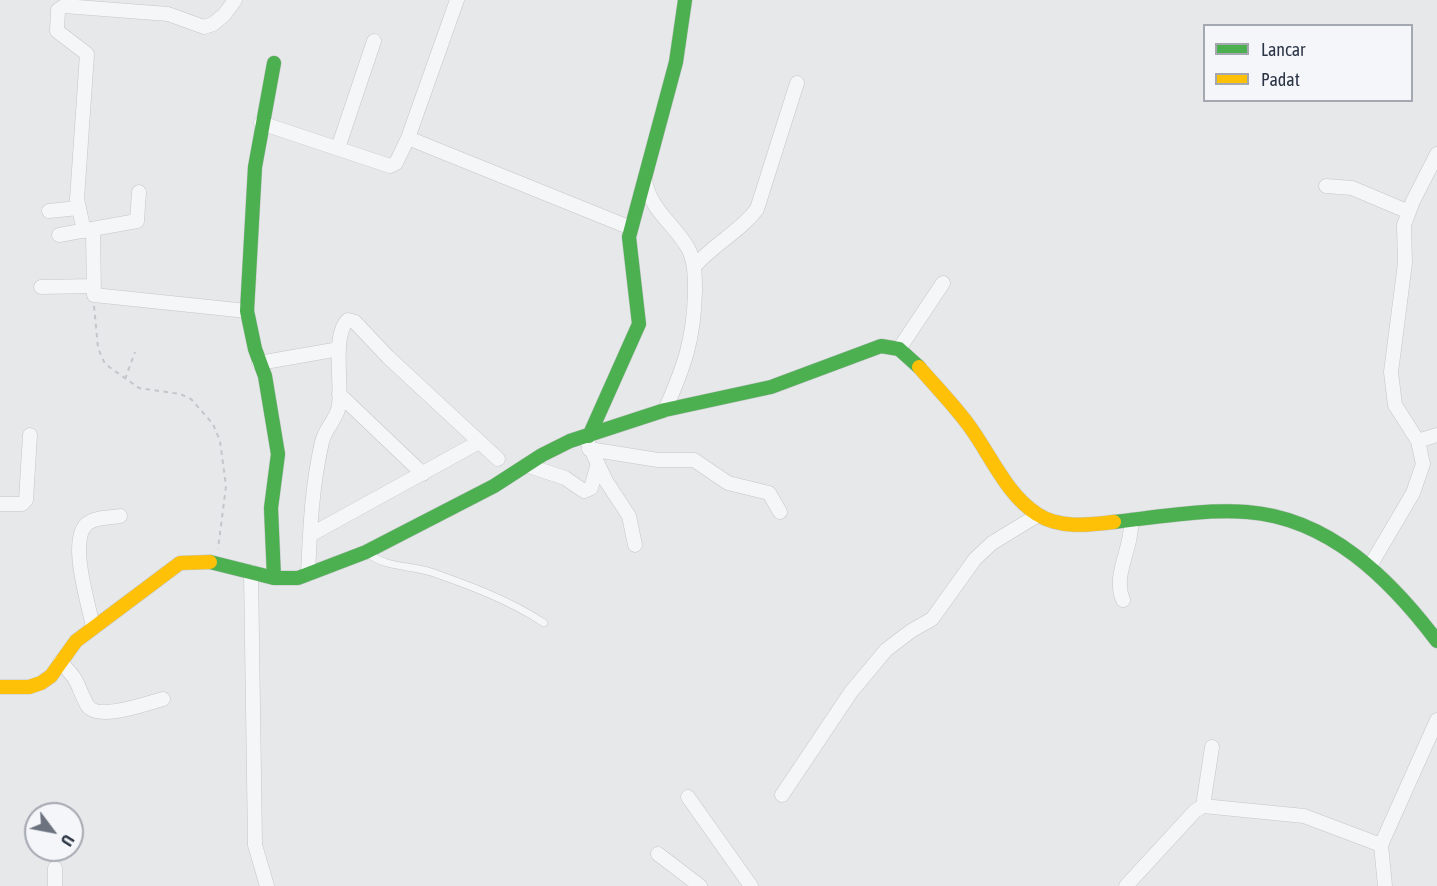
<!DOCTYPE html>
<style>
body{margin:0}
#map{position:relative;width:1437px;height:886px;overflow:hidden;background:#e6e8ea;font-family:"Asap Condensed",sans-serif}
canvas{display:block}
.legend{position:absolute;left:1203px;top:24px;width:210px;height:78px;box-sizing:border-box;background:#f4f6f9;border:2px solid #a4a8b1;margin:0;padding:8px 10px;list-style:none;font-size:18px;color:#2b3445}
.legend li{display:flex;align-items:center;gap:12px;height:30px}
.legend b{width:30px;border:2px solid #a4a8b1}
.north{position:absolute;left:24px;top:802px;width:60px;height:60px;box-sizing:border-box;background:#f4f6f9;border:2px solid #a4a8b1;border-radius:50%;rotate:122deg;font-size:16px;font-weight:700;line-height:24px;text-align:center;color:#2b3445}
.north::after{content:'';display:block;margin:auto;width:21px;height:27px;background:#6c737f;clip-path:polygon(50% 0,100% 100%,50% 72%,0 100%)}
</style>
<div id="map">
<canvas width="1437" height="886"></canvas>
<ul class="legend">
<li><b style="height:8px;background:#4caf50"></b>Lancar</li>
<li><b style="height:8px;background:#ffc107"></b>Padat</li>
</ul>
<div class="north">U</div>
</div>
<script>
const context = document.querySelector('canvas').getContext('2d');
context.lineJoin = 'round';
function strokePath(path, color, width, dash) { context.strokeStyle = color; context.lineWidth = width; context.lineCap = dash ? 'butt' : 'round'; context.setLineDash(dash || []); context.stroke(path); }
const lane = new Path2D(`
 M370,555c19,13 40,10 61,17 40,14 78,28 113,51`);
const street = new Path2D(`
 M261,123l129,43 6,-3 12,-25 49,-138
 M408,138l223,90
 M338,148l36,-107
 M645,181c7,32 30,43 44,69 6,13 6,28 6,41 -1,49 -11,76 -30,119
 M1326,186l26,2 57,24
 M49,211l29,-3
 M84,231l-7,-32 10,-145 -30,-23 1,-21 6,-4 104,8 36,13 9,-3 11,-9 11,-15
 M93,231l1,64 153,16
 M59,235l78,-14 2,-29
 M694,267c18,-22 46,-35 63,-58l40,-126
 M41,287l52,-1
 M899,349l44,-66
 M259,363l80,-14
 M339,394l84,80
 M587,441l19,40 23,35 6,29
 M1418,441l19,-6
 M589,449l69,11h36l34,23 41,10 11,19
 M526,465l39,13 19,13 7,-3 6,-21
 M0,504h22l4,-4 4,-65
 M310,535l169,-93
 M1370,566l43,-73 10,-29 -5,-23 -23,-36 -4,-33 14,-109 -1,-38 9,-24 24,-47
 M251,572l4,273 12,41
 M308,574c2,-45 4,-89 14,-132 3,-14 16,-24 17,-37 3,-21 -7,-71 9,-85l7,2 33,35 110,102
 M1123,600c-11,-26 10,-52 8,-80
 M93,627c-4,-22 -26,-89 -5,-104 8,-6 23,-5 32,-7
 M60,662c20,19 16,22 27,43 10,17 61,-2 76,-6
 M1212,747l-9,59 101,10 77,29
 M782,795l69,-103 35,-42 25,-19 21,-12 43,-60 17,-16 46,-28
 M688,797l63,89
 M658,854l42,32
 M55,886v-18
 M1126,886l69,-75 8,-5
 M1385,886l-4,-41 56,-125`);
const fast = new Path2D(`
 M274,63l-19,104 -8,144 8,38 10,27 13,78 -7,54 3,70
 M589,436l50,-112 -10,-87 47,-175 9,-62
 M1114,522c44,-5 89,-13 133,-10 82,6 143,67 190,129
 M210,562l64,16h24l68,-26 128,-66 48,-31 28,-14 95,-31 106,-23 110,-41 18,3 20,18`);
const slow = new Path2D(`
 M919,367c17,20 36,39 51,60 21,29 37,68 67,87 22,15 53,11 77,8
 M0,687h29l12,-4 10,-7 25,-35 104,-78 30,-1`);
strokePath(lane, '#c4c6c8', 8);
strokePath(street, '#c4c6c8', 15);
strokePath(fast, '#c4c6c8', 15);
strokePath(slow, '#c4c6c8', 15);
strokePath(new Path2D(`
 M94,306l4,42 7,16 34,24 41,6 11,5 22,25 7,17 6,45 -8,63
 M125,379l10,-27`), '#c5c6ca', 2, [4.5, 4.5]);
strokePath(lane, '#f5f6f7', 7);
strokePath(street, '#f5f6f7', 14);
strokePath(fast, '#4caf50', 14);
strokePath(slow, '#ffc107', 14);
</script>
